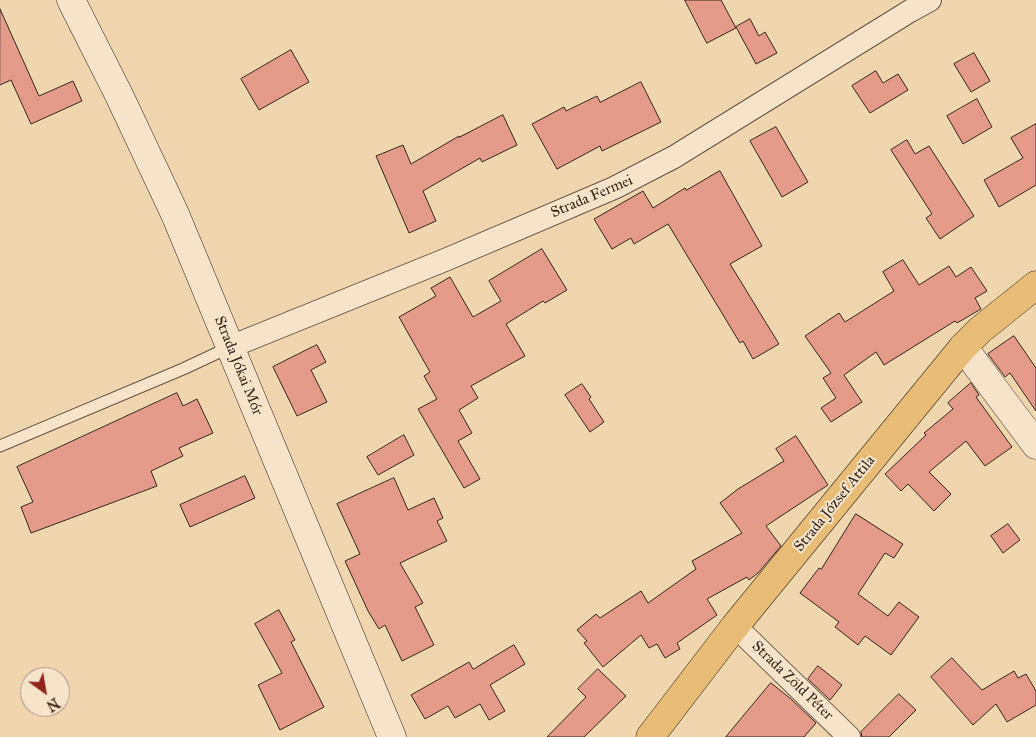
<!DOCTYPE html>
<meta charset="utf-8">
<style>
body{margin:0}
#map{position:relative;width:1036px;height:737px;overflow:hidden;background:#efd6ad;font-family:"IM FELL Great Primer",serif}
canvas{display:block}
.north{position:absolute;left:20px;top:667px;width:50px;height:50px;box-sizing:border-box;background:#f5e4ca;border:1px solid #aa9884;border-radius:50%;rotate:148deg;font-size:14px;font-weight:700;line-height:20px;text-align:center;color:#3a261c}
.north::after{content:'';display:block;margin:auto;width:18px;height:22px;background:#8f2418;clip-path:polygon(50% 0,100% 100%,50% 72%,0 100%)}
</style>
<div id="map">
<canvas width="1036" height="737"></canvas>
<div class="north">N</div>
</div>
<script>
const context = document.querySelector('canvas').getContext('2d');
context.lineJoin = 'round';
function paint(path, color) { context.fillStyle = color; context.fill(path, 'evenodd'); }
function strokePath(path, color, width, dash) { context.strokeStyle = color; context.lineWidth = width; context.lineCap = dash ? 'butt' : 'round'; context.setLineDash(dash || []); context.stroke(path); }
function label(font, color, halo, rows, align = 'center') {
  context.font = font + ' "IM FELL Great Primer",serif'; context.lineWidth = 4; context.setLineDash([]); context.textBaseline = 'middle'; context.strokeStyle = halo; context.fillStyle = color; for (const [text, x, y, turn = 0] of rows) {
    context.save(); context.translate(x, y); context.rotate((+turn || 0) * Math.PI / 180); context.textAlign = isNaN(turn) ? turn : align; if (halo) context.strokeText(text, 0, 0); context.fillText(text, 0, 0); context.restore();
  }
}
const building = new Path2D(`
 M685,0h36l15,28 -29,15z
 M0,9l39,87 34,-15 9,20 -51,23 -20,-44 -11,5z
 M750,19l9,17 6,-4 12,21 -21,11 -20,-37z
 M291,50l18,32 -50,28 -18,-31z
 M974,53l16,28 -19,11 -17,-28z
 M876,71l7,12 15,-9 10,16 -38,23 -18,-27z
 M641,82l20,40 -59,29 -2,-5 -43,23 -25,-45 32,-17 2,4 31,-15 3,6z
 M977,99l15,28 -29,17 -16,-28z
 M503,115l14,30 -35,17 -2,-4 -57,33 13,30 -27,12 -33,-77 27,-11 8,19 48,-28v1z
 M1036,124v61l-37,22 -15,-27 39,-22 -12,-20z
 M776,127l32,55 -26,15 -32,-56z
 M907,140l8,14 14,-8 45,70 -34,23 -14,-21 6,-4 -41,-64z
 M720,171l42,75 -32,18 49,80 -26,15 -10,-18 -3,2 -72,-119 -34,20 -3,-6 -19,11 -18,-30 49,-28 10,17 32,-20 1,2z
 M542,249l25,41 -22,13 -2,-2 -37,23 19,32 -54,30 7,12 -19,12 13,23 -14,8 22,38 -16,9 -46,-79 19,-10 -13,-23 6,-4 -31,-55 37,-21 -5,-8 19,-11 23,40 28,-16 -12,-20z
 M903,260l16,25 30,-19 7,11 15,-10 16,24 -12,7 6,11 -24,14 -2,-2 -71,44 -8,-13 -32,23 18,27 -31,20 -10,-14 15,-10 -13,-20 8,-5 -26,-37 34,-23 6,9 49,-31 -11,-19z
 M1014,336l22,32v43l-26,-38 -5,4 -17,-23z
 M317,345l9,17 -15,8 16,32 -30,14 -24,-49z
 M971,383l8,12 -3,2 36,50 -27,19 -19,-25 -37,31 22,22 -17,17 -26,-27 -7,7 -16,-17 41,-39 -2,-2 29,-24 -5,-6z
 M582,384l9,13 -2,2 15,23 -14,10 -25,-37z
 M177,393l6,13 14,-7 16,34 -34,15 4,8 -32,15 6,15 -126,47 -10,-26 12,-5 -16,-35z
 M404,435l10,20 -36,20 -11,-18z
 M796,436l32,49 -62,41 15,20 -23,27 -9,7 -2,-3 -40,22 10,16 -40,28 3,6 -15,9 -8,-14 -8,4 -8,-13 -38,32 -19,-24 3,-2 -10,-11 19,-16 4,4 41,-27 7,12 48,-34 -4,-8 50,-28 -22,-30 18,-14 46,-28 -8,-12z
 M245,476l10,22 -65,29 -10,-22z
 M394,478l14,32 26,-12 9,20 -6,3 10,20 -47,22 23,40 -8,4 19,38 -32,16 -17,-36 -6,4 -11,-18 -23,-50 15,-7 -23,-50z
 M856,514l47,30 -9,14 -9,-5 -27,41 30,22 11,-14 20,15 -28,38 -26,-19 -7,9 -23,-18 4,-5 -39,-29 19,-25 2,1z
 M1008,524l12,16 -17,13 -12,-17z
 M279,610l16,30 -4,2 33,65 -44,23 -22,-45 24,-12 -27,-49z
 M514,645l11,19 -35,21 15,26 -16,9 -9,-16 -25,14 -7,-12 -23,13 -14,-24 58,-33 4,7z
 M952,658l30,32 32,-19 4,7 8,-4 10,17v14l-29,17 -11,-18 -23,21 -42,-48z
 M818,666l24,19 -12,15 -22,-21z
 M598,669l28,27 -42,41h-37l39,-40 -8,-8z
 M771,683l20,16 25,24 -12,14h-78z
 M899,694l17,16 -27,27h-27l-1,-5z`);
paint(building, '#e39b88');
strokePath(building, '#3a261c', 1);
const service = new Path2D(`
 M0,446l183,-77 47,-22`);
const minor = new Path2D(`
 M230,347l215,-87 169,-72 60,-31 236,-146 20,-11
 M735,626l114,111`);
const tertiary = new Path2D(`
 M963,347l73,98`);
const secondary = new Path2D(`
 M71,0l48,95 56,119 217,523`);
const primary = new Path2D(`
 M650,737l85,-111 228,-279 17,-17 56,-45`);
strokePath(service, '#675240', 13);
strokePath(minor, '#675240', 24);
strokePath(tertiary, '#675240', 29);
strokePath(secondary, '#3a261c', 29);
strokePath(primary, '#3a261c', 29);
strokePath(service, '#f5e4ca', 11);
strokePath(minor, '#f5e4ca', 22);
strokePath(tertiary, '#f5e4ca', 28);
strokePath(secondary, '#f5e4ca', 28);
strokePath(primary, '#e8bb76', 28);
label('15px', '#3a261c', '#f5e4ca', [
 ["Strada Fermei",592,197,-23],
 ["Strada Jókai Mór",238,366,68],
 ["Strada József Attila",835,504,-51],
 ["Strada Zöld Péter",792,681,44]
]);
</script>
